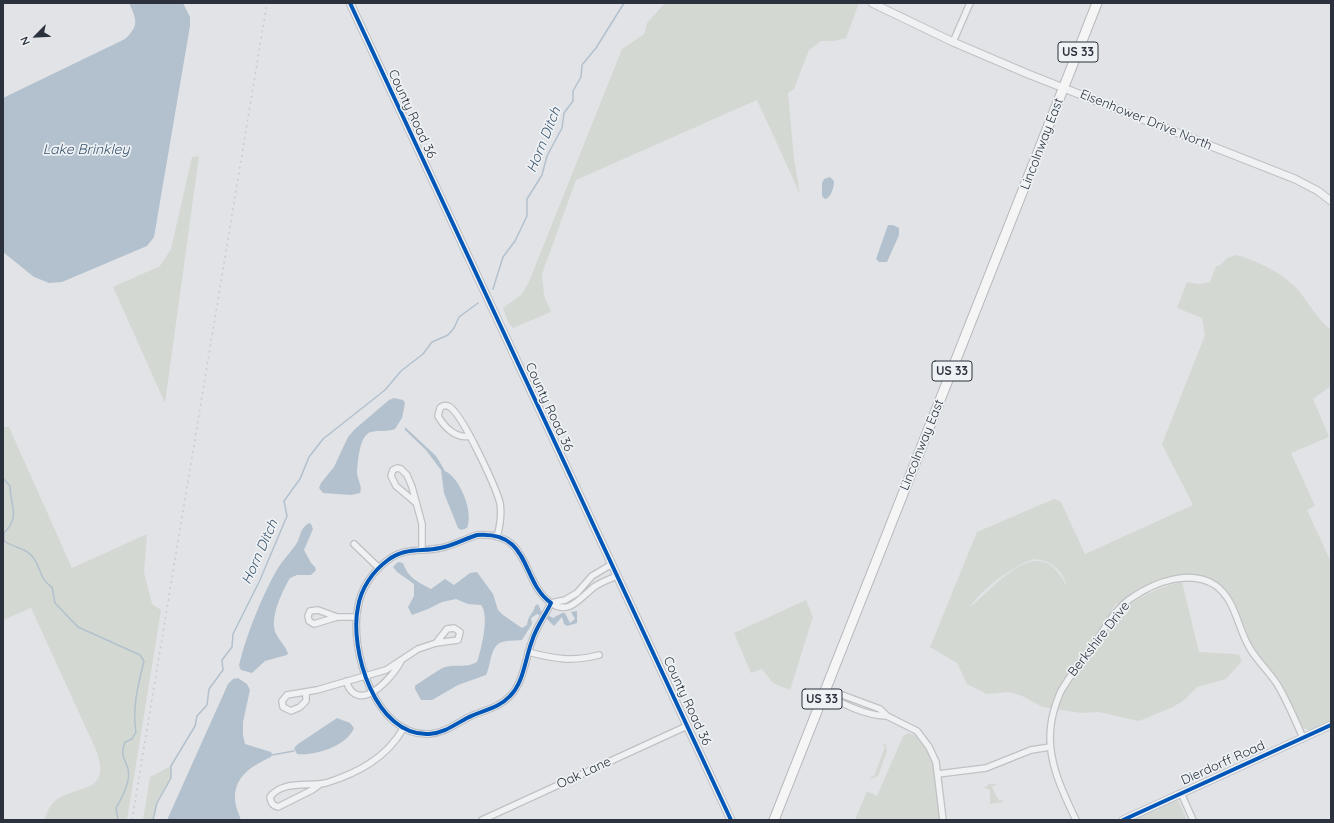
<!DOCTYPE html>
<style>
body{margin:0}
#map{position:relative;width:1334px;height:823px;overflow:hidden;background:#e1e3e6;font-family:Quicksand,sans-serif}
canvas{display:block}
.frame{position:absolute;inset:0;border:4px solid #2b323d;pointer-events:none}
.north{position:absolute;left:16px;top:16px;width:40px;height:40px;-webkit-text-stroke:3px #eff2f5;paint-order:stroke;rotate:246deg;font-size:11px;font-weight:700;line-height:16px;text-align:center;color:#2b323d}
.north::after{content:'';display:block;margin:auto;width:14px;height:18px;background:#2b323d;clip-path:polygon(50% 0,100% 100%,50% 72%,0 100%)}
</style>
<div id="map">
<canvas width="1334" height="823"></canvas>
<div class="frame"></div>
<div class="north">N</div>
</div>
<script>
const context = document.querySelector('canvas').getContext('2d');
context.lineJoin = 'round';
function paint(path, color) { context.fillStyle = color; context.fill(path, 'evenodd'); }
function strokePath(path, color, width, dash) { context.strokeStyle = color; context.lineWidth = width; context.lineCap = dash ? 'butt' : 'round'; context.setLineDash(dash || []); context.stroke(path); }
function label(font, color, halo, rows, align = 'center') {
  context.font = font + ' Quicksand,sans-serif'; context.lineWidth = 3.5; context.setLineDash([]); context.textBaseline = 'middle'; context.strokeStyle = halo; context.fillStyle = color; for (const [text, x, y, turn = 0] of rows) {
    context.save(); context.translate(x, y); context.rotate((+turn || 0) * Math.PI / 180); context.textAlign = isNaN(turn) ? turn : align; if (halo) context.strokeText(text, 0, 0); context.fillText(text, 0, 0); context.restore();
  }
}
paint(new Path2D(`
 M665,3h194l-13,35 -12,3h-13l-12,9 -15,39 -6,4 6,66 6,35 -43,-94 -181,80 -34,94 2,21 7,17 -38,16 -4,-4 -6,-16 18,-13 7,-11 94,-235 22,-15 3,-11z
 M199,156l-34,247 -52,-116 47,-21 11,-17 21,-92z
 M1237,255c22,7 47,18 63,37 10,14 18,27 31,38v56l-18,13 16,38 -38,16 24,53 -8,4 24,52v160l-20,9 -8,-3 -22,-45 -28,-35 -20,-48 -6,-8 -12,-10 -16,-6 -21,-1 -10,3 -47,25 -5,1 -4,6 -1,5 -20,28 6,5 19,-27 12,-8 -1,-5c8,-11 42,-24 55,-26l17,70 36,2 4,1 3,6 -16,18 -29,8 -14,14 -10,6 -34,14 -40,-9 -18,1 -38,-6 -23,-12 -12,-3 -21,2 -20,-10 -10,-21 -27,-16 47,-115 77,-33 7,3 24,52 108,-49 -31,-61 43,-109 -3,-17 -25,-10 10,-26 11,2 12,-2 6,-16h3l8,-8zM1034,559c18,2 29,11 33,28 -28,-59 -69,-2 -98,21 13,-19 43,-42 65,-49z
 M3,427h6l63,141 75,-34 -3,38 8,32 9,6 -34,210h-83c3,-7 5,-14 11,-19 21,-17 58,-6 41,-51l-65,-142 -28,12z
 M806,600l7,17 -23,73 -17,-7 -11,-14 -11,4 -17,-40z
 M908,733c29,5 30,65 32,87h-85l12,-29 10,5 26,-60z
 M882,744l4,1 1,6 -9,25 -7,3 -1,-2 4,-1 11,-29z
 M171,766v12l-14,25 -4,17h-10l7,-43z
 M989,784h8l-5,3 7,14 4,-2v3l-13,2v-14l-6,-2z
 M1178,800l9,20h-56z`), '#d3d9d2');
paint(new Path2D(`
 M129,3h54l7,14v9l-36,211 -7,9 -85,36 -13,1 -15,-6 -31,-25v-154l122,-59c14,-13 12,-19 4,-36z
 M830,177l4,4c0,6 -3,17 -9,18l-3,-3v-13l2,-4z
 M888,225h5l6,3v7l-12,27h-8l-3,-3z
 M394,398l9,2 2,3 -3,15 -7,11c-8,3 -16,1 -24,3 -12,3 -13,30 -14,40 0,7 6,15 3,21l-9,2 -28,-2 -4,-5 2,-5 13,-16 14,-30 7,-8 34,-29z
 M405,427l31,29 9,15c15,7 29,41 22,57l-6,2 -3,-2 -14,-35 -3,-23 -15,-20 -21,-20z
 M309,523l2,1 2,5 -9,21 7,13 4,4 1,3 -5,5h-14l-7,3c-8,14 -21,40 -14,56 4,7 9,12 12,19l-1,2 -22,6 -13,12 -11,-3 -2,-4c6,-28 24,-73 39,-98 5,-8 17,-21 20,-27 3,-8 3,-13 11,-18z
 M398,562l5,1c5,15 15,19 28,26l14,-10 9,6 16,-12 7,-1 16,22 5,16 5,5 19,13 5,-3c2,-12 6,-10 8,-19l3,-2 3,7 12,7 9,-5h3l5,10 5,-4 -4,-7 6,-1v12l-10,3 -3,-2 -2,-7 -8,9 -7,-7 -10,-5 -6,4 1,6 -10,16c-7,1 -13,0 -20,2 -12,3 -11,24 -16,33l-28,10 -26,15h-11l-6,-11v-3c4,-3 26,-18 30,-19 11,-3 22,1 32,-5 4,-12 13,-46 4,-57l-13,-1 -12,-5 -14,3 -14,7 -16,6 -4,-8 6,-11v-12l-17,-12 -4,-5z
 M238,678l9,6 3,6 -7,32v13l2,9 26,8 1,2 -1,3c-18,8 -37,19 -36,42 0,7 4,15 6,21h-74l61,-136 5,-5z
 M337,718l13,5 4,5c-7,18 -39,28 -57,26l-3,-6 4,-4z`), '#b3c1ce');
strokePath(new Path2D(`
 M493,289l10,-32 12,-16 12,-25v-17l15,-24 5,-19 15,-28 2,-15 9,-12v-10l8,-14 1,-12 14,-17 28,-45
 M3,478l7,8c0,20 11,30 -6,47v8c10,7 20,6 28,15 10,12 6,22 20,31l3,16 23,24 62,28 4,6c-6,24 -12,47 -8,71l-4,7 -7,3c-5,14 -1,14 3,27 3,12 -6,29 -12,39l2,12
 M272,755l22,-4
 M153,820l4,-17 14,-25v-12l24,-40 2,-10 10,-11 2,-16 14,-19 -1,-10 10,-13 1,-13 27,-54 27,-64 -3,-15 16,-22 9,-22 14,-18 62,-49 16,-19 22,-17 9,-12 16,-7 6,-7 5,-11 19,-14`), '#b3c1ce', 1.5);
const minor = new Path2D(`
 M953,42l17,-39
 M470,436c-14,3 -26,-9 -32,-20l2,-8c2,-2 5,-3 8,-2 13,4 48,82 52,97 2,12 0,23 -3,34
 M415,502l-19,-16 -5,-10 2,-6 4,-2 4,1 6,6 5,12 10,37v25
 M477,535c55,-4 43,46 74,68 -6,13 -15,24 -19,38 -7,18 -8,41 -22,55 -12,13 -28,14 -43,22 -13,7 -23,15 -38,16 -54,3 -80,-85 -71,-127 3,-19 15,-36 30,-47 17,-13 33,-8 52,-12 13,-2 24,-9 37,-13z
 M354,544l25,24
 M551,603c18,13 30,-6 43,-16 7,-5 16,-8 23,-11
 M551,603l14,-3 12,-7 15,-17 20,-12
 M337,617l-19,-7 -8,1 -2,5 1,5 5,3 23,-7h19
 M528,652c27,7 44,10 71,3
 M346,681c12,36 47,-4 55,-20
 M824,691l13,2 43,16 7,7 30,15 12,16 7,15 7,58
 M824,691c15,13 44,25 63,25
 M306,692v9l-6,6 -9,4 -8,-4 -1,-6 5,-6 30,-5 62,-18 7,-2 32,-21 18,-6 22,-3 2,-8 -6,-4 -7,1 -11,14
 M938,774l48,-6 45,-18 19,-3
 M319,785l-7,5 -34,17c-6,-2 -7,-4 -8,-10 12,-17 38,-10 56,-14 32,-10 60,-25 77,-54
 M1181,793l12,27
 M482,820l205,-94
 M1076,820c-14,-29 -30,-62 -25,-95 1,-11 5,-22 9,-32 9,-17 22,-32 33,-47 11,-16 22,-38 40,-49 22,-15 57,-28 82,-12 20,14 22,40 33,60 7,14 20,25 29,39 10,16 18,36 26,54`);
const tertiary = new Path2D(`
 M350,3l381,817
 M872,3l81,39 75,32 267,105 23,12 13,10
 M1123,820l208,-95`);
const trunk = new Path2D(`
 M774,820l323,-817`);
strokePath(minor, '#c0c1c4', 8);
strokePath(tertiary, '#c0c1c4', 9);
strokePath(trunk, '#b4b6ba', 11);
strokePath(minor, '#f0f1f3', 5.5);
strokePath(tertiary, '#f0f1f3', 7);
strokePath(trunk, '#f5f5f6', 9);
strokePath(new Path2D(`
 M132,820l135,-817`), '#cacbcd', 1.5, [2, 4]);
strokePath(new Path2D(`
 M350,3l381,817
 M477,535c55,-4 43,46 74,68 -6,13 -15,24 -19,38 -7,18 -8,41 -22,55 -12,13 -28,14 -43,22 -13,7 -23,15 -38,16 -54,3 -80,-85 -71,-127 3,-19 15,-36 30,-47 17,-13 33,-8 52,-12 13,-2 24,-9 37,-13z
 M1123,820l208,-95`), '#0057b8', 4);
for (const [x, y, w] of [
 [1078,52,40],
 [952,371,40],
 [822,699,40]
]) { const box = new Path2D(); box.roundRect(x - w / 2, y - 10, w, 20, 3); context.fillStyle = '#eff2f5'; context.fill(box); strokePath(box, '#2b323d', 1); }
label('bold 12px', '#2b323d', null, [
 ["US 33",1078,52],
 ["US 33",952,371],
 ["US 33",822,699]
]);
label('13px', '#2b323d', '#eff2f5', [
 ["County Road 36",412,114,65],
 ["Eisenhower Drive North",1146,120,22],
 ["Lincolnway East",1042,144,-69],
 ["County Road 36",549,407,65],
 ["Lincolnway East",922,445,-68],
 ["Berkshire Drive",1099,639,-52],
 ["County Road 36",687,701,65],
 ["Dierdorff Road",1223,763,-24],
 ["Oak Lane",584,773,-25]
]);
label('italic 14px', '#39536c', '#eff2f5', [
 ["Horn Ditch",544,140,-68],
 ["Lake Brinkley",86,150],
 ["Horn Ditch",260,552,-66]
]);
</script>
